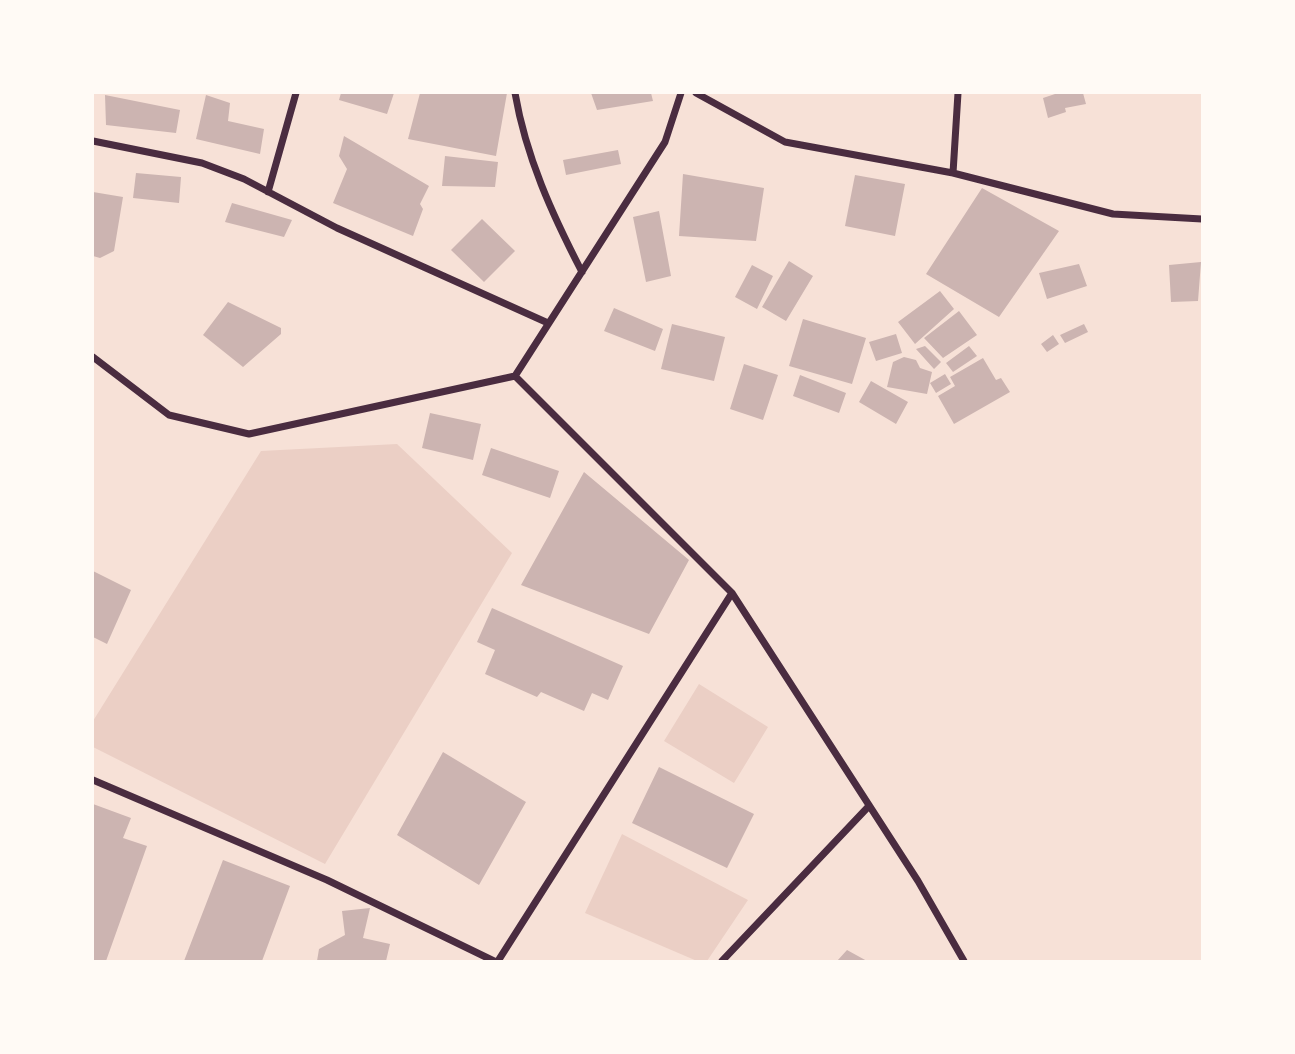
<!DOCTYPE html>
<style>
body{margin:0}
#map{position:relative;width:1295px;height:1054px;overflow:hidden;background:#f7e1d7;font-family:Mulish,sans-serif}
canvas{display:block}
.frame{position:absolute;inset:0;border:94px solid #fffaf5;pointer-events:none}
</style>
<div id="map">
<canvas width="1295" height="1054"></canvas>
<div class="frame"></div>
</div>
<script>
const context = document.querySelector('canvas').getContext('2d');
context.lineJoin = 'round';
function paint(path, color) { context.fillStyle = color; context.fill(path, 'evenodd'); }
function strokePath(path, color, width, dash) { context.strokeStyle = color; context.lineWidth = width; context.lineCap = dash ? 'butt' : 'round'; context.setLineDash(dash || []); context.stroke(path); }
paint(new Path2D(`
 M397,444l115,109 -187,311 -232,-117v-26l168,-270z
 M699,684l69,43 -34,56 -70,-42z
 M622,834l126,66 -41,61h-10l-112,-48z`), '#ebcfc5');
paint(new Path2D(`
 M341,93h53l-7,21 -48,-14z
 M420,93h87l-11,63 -88,-17z
 M591,93h60l2,8 -56,9z
 M1058,93h25l3,11 -21,4 1,4 -18,6 -5,-20z
 M105,95l75,15 -4,23 -70,-8z
 M206,95l24,8 -2,18 36,8 -4,25 -64,-15z
 M344,136l85,50 -9,18 3,5 -10,27 -80,-33 14,-34 -8,-13z
 M618,150l3,14 -55,11 -3,-15z
 M445,156l53,6 -3,25 -53,-1z
 M136,173l45,4 -2,26 -46,-5z
 M683,174l81,14 -8,53 -77,-5z
 M855,175l50,9 -10,52 -50,-10z
 M982,188l77,43 -60,86 -73,-43z
 M93,192l30,5 -9,54 -14,7 -7,-2z
 M232,203l60,17 -8,17 -59,-15z
 M659,211l12,65 -25,6 -13,-65z
 M482,219l33,32 -31,31 -33,-32z
 M789,261l24,15 -27,45 -24,-14z
 M1201,262l-3,39 -27,1 -2,-37z
 M1079,264l8,22 -40,13 -8,-26z
 M752,265l21,11 -16,33 -22,-12z
 M940,291l14,18 -39,35 -17,-22z
 M228,302l53,26v6l-38,33 -40,-32z
 M614,308l49,21 -8,22 -51,-20z
 M959,311l18,24 -34,23 -19,-20z
 M803,319l63,19 -14,46 -63,-18z
 M672,324l53,13 -11,44 -53,-12z
 M1084,324l4,8 -23,11 -5,-8z
 M896,334l6,19 -26,8 -7,-19z
 M1053,335l6,9 -12,8 -6,-8z
 M925,346l16,16 -7,7 -18,-20z
 M969,346l8,10 -24,16 -7,-9z
 M904,357l12,3 4,8 12,4 -5,22 -40,-7 6,-25z
 M983,358l13,22 5,-2 9,14 -56,32 -16,-28 17,-10 -5,-9z
 M744,364l34,11 -15,45 -33,-11z
 M945,374l6,10 -15,9 -6,-10z
 M800,375l46,18 -7,20 -46,-17z
 M871,381l37,21 -12,22 -37,-22z
 M430,413l51,11 -8,36 -51,-12z
 M491,448l68,23 -9,27 -68,-23z
 M584,472l105,88 -40,74 -128,-49z
 M93,571l38,19 -24,54 -14,-7z
 M492,608l131,58 -15,34 -16,-7 -8,18 -43,-19 -4,5 -52,-23 10,-24 -18,-8z
 M443,752l83,50 -47,83 -82,-50z
 M659,767l95,47 -27,54 -95,-45z
 M93,804l38,14 -8,20 24,8 -41,115h-13z
 M223,860l67,26 -28,75h-78z
 M370,908l-7,30 27,6 -4,17h-69l2,-12 26,-14 -3,-24z
 M847,950l20,11h-30z`), '#ccb4b1');
strokePath(new Path2D(`
 M515,93c11,64 37,121 67,179
 M696,93l89,49 168,31 160,41 89,5
 M93,141l109,22 42,16 93,49 211,95
 M953,173l5,-80
 M268,192l28,-99
 M93,357l76,58 80,19 266,-58
 M515,376l217,217 186,288 46,80
 M515,376l150,-234 16,-49
 M93,780l234,100 167,81
 M498,961l234,-368
 M722,961l146,-154`), '#4a2c40', 7);
</script>
